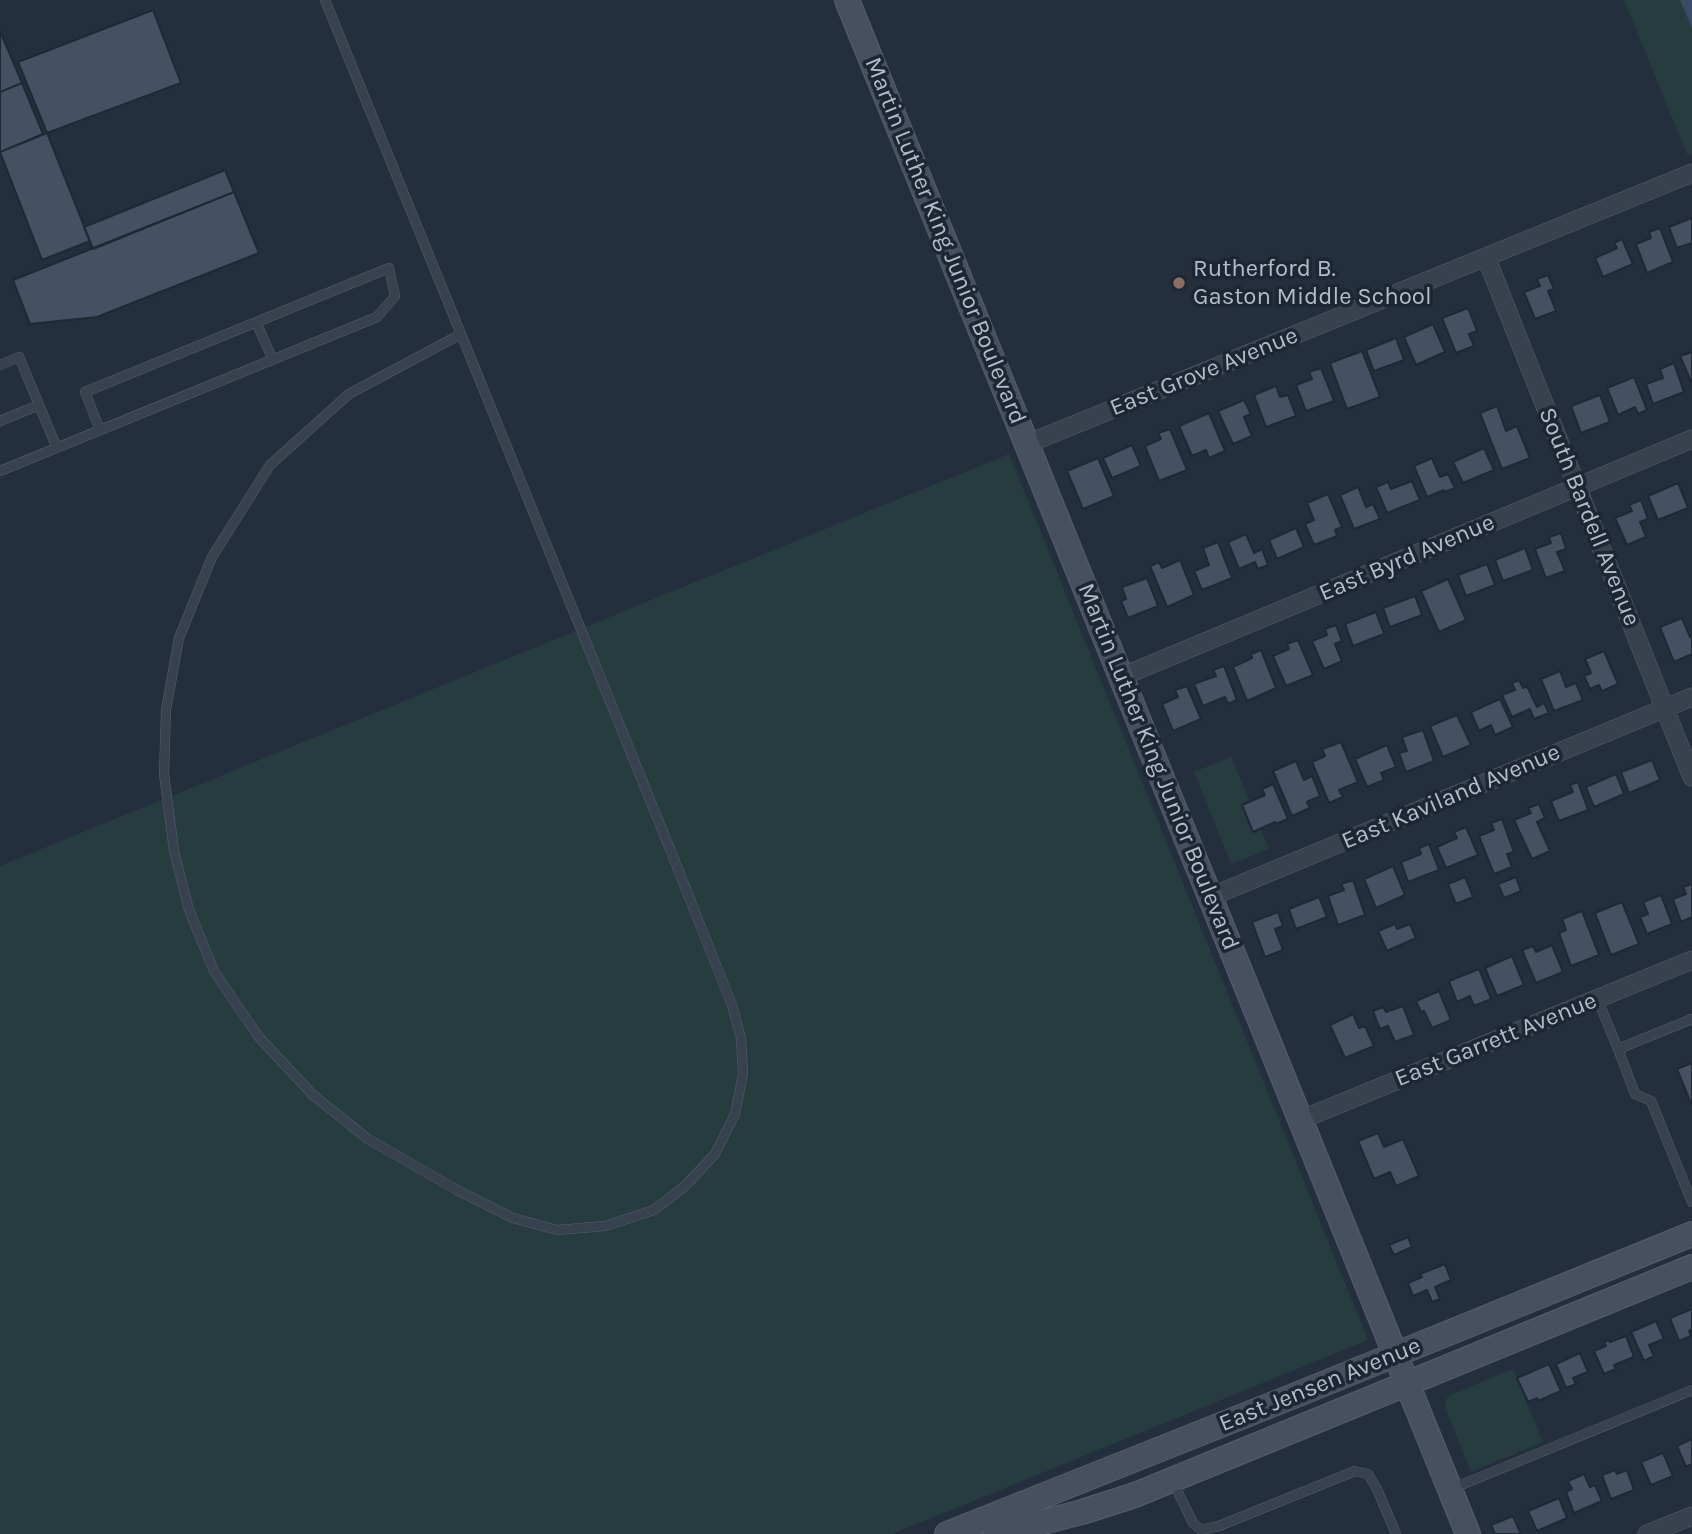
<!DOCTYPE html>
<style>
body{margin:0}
canvas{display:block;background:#242f3e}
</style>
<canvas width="1692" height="1534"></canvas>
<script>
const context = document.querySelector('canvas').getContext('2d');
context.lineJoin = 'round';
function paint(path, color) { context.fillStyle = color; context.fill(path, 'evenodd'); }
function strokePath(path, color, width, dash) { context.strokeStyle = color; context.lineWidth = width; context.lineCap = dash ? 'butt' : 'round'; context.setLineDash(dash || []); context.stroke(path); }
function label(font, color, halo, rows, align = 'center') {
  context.font = font + ' Karla,sans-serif'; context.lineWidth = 7; context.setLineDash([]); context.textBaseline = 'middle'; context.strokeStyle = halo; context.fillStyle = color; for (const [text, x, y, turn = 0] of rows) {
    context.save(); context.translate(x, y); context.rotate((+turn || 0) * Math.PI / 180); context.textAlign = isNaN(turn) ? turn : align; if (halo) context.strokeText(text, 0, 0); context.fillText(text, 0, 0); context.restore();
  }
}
paint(new Path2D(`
 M1624,0h68v154l-4,2z
 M1009,454l359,886 -476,194h-892v-668z
 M1231,757l38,92 -38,15 -37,-92z
 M1513,1369l30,73 -72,30 -26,-65 1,-8 6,-5z`), '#263c3f');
paint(new Path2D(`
 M1680,0h12v28z`), '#394c67');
const building = new Path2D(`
 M153,10l28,73 -134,50 -29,-71z
 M0,31l22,52 -22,9z
 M22,83l21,51 -43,18v-60z
 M47,133l43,108 -48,19 -42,-108z
 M225,170l9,22 -141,57 -9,-22z
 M234,192l25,61 -162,64 -67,7 -17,-44z
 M1692,218v25l-15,5 -8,-21z
 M1660,228l13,34 -26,11 -11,-29 15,-6 -2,-6z
 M1622,239l11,25 -30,13 -8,-19 22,-10 -3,-5z
 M1548,275l6,14 -6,2 8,20 -21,8 -11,-27 16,-6 -3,-7z
 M1468,308l9,23 -8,3 5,12 -18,7 -14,-35z
 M1433,324l12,28 -29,13 -12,-28z
 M1396,338l8,22 -30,11 -8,-21z
 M1362,351l18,46 -33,12 -17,-46z
 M1692,352v32l-12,-28z
 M1674,363l10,29 -31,12 -7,-20 17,-6 -3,-9z
 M1321,368l13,33 -28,10 -10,-26 16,-6 -3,-7z
 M1634,377l13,33 -9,4 -3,-7 -17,8 -11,-27z
 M1276,386l4,11 8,-2 8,21 -30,11 -12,-32z
 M1600,395l10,27 -29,11 -10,-27z
 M1244,400l7,14 -7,3 8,19 -19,8 -15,-33z
 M1497,406l9,25 11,-5 13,32 -28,11 -22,-56z
 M1209,413l16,38 -16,7 -3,-8 -14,6 -13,-30z
 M1170,429l17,41 -28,11 -14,-35 16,-7 -3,-6z
 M1132,445l9,21 -29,12 -9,-20z
 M1484,448l10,22 -31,13 -10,-21z
 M1098,458l16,38 -31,13 -16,-38z
 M1432,458l8,19 8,-3 7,14 -10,4 -1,-2 -17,7 -13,-31z
 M1412,481l8,19 -33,13 -11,-26 12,-5 3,7z
 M1678,483l10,25 -30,12 -10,-24z
 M1358,487l8,20 7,-3 7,15 -26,10 -14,-34z
 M1328,494l14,33 -7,3 2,6 -23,9 -9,-21 9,-4 -7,-17z
 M1641,500l7,19 -8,3 6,15 -19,8 -12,-27 17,-7 -3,-6z
 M1296,528l8,19 -27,12 -8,-19z
 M1561,533l5,16 -9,3 8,19 -19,7 -11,-29 16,-6 -2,-6z
 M1246,534l8,19 8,-4 6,16 -10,4 -3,-7 -16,7 -11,-27z
 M1218,542l14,36 -30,12 -8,-19 15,-6 -6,-17z
 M1525,548l8,22 -30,11 -8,-21z
 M1180,560l14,35 -27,12 -17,-41 9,-4 3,6z
 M1487,564l8,21 -29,11 -8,-21z
 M1147,578l11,28 -30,12 -7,-17 5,-2 -4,-12z
 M1448,579l18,41 -27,12 -18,-41z
 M1415,596l7,19 -32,12 -7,-19z
 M1376,612l8,22 -31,12 -8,-22z
 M1682,618l8,19 2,-1v18l-18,8 -14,-35z
 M1336,625l6,16 -7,3 7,17 -18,8 -12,-28 15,-6 -2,-6z
 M1298,640l15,35 -27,11 -13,-30 16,-7 -2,-5z
 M1261,650l15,38 -29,13 -14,-34 19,-9 -1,-4z
 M1604,651l14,33 -16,7 -3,-6 -9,4 -6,-13 7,-3 -6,-14z
 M1224,666l13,34 -9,4 -3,-7 -22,9 -9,-22 22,-8 -3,-6z
 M1560,671l6,16 10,-4 7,17 -29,11 -13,-32z
 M1519,680l4,8 4,-2 10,21 7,-4 5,10 -15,6 -4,-10 -18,8 -10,-22 13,-5 -3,-7z
 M1187,686l14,33 -28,12 -11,-27 16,-7 -3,-7z
 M1500,699l13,28 -18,8 -4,-10 -12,6 -8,-19z
 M1457,715l14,30 -28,12 -13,-31z
 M1423,730l11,31 -28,11 -7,-19 8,-2 -5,-14z
 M1341,742l17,40 -19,8 4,7 -14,6 -17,-41 13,-6 -3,-7z
 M1387,745l9,22 -15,6 3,7 -17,7 -12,-28z
 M1652,760l8,20 -31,13 -8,-21z
 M1296,761l8,19 8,-4 8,20 -13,6 3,6 -18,8 -19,-45z
 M1616,774l8,20 -30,13 -8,-20z
 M1578,782l10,28 -29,11 -8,-20 22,-9 -3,-7z
 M1273,784l15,35 -12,5 -1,-2 -22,10 -11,-27 23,-10 -3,-6z
 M1539,804l6,14 -8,4 13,29 -18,8 -18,-39 17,-7 -3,-5z
 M1502,819l12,33 -7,2 5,13 -18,7 -15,-38 15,-6 -3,-7z
 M1466,827l12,28 -32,13 -9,-21 20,-9 -3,-6z
 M1429,844l10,26 -31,12 -7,-20 20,-8 -2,-6z
 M1393,866l12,29 -29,13 -12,-29z
 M1465,877l8,20 -17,7 -8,-20z
 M1516,877l5,14 -17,7 -6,-14z
 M1353,880l12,35 -27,10 -10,-29 16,-6 -3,-6z
 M1692,884v33l-11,5 -8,-23 13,-5 -3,-7z
 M1661,895l11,29 -25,10 -7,-17 8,-3 -5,-12z
 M1319,897l8,20 -31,12 -7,-20z
 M1622,902l17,42 -28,11 -16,-42z
 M1582,911l17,44 -28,11 -12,-33 7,-3 -4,-11z
 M1278,912l5,14 -8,3 8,21 -18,7 -13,-35z
 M1395,924l2,5 13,-5 6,14 -29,13 -9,-20z
 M1552,945l11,27 -27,11 -14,-33 11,-4 3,6z
 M1512,956l12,29 -27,11 -12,-28z
 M1479,969l12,30 -17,7 -4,-10 -13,6 -8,-21z
 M1439,991l12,29 -19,8 -8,-17 -3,1 -5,-11z
 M1403,1006l11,29 -19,7 -7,-16 -8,3 -7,-18 10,-4 3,5z
 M1353,1014l6,14 6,-2 9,20 -29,12 -15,-33z
 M1692,1063v43l-15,-37z
 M1378,1133l6,14 19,-8 16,37 -23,10 -6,-14 -16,7 -16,-38z
 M1408,1237l4,10 -18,8 -5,-10z
 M1445,1264l6,16 -16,7 5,12 -8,3 -5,-12 -14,6 -5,-13 14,-6 -2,-3z
 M1692,1309v20l-3,2 2,5 -12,5 -9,-23z
 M1656,1321l8,18 -15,6 5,11 -10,5 -13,-29z
 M1626,1336l8,21 -20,8 2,4 -12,5 -10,-23 12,-5 -2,-4 5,-2 1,2z
 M1580,1353l8,19 -15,6 3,6 -10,4 -10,-24z
 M1549,1364l12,27 -23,10 -1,-3 -9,4 -11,-24z
 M1692,1439v25l-6,3 -9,-21z
 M1663,1453l10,23 -22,9 -10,-23z
 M1615,1470l2,4 10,-4 7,20 -23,9 -9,-24z
 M1584,1474l6,13 5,-2 7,16 -28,12 -8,-21 6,-3 -4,-8z
 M1559,1498l8,20 -30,13 -9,-20z
 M1513,1516l8,18h-26l-4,-9z`);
paint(building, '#455162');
strokePath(building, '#1f2835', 2);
const lane = new Path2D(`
 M325,0l136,334 211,520 60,151 9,33 2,36 -8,40 -20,40 -30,32 -31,24 -49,16 -48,4 -44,-12 -56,-28 -89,-51 -55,-44 -55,-59 -44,-65 -25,-61 -15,-59 -10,-77 2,-64 13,-72 33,-81 58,-92 79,-71 112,-60
 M256,322l17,38
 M0,365l19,-8 38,91
 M0,421l39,-16
 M0,471l377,-154 18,-21 -6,-28 -304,124 15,38
 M1597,998l21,51 74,-30
 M1618,1049l17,45 16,7 41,101
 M1173,1482l20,41 8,7 18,-4 136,-55 13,3 9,15 19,45
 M1451,1489l241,-99`);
const street = new Path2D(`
 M1486,257l206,520
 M1027,444l665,-271
 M1121,677l571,-238
 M1210,897l482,-200
 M1300,1120l392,-160
 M1647,1534l45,-18`);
const secondary = new Path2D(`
 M847,0l621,1534
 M947,1534l349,-139 396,-161
 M996,1534l86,-22 53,-17 557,-228`);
strokePath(lane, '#565f6c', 10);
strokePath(street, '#565f6c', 19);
strokePath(secondary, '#565f6c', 26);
strokePath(lane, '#38414e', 9);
strokePath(street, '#38414e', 18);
strokePath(secondary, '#465061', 24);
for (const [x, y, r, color] of [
 [1179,283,7,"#8d6e63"]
]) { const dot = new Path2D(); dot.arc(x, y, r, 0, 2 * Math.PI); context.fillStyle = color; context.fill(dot); strokePath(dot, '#1d2633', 2.5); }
label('24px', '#b4bcc9', '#1d2633', [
 ["Martin Luther King Junior Boulevard",945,241,68],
 ["East Grove Avenue",1204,372,-22],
 ["South Bardell Avenue",1589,517,68],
 ["East Byrd Avenue",1407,558,-23],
 ["Martin Luther King Junior Boulevard",1158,767,68],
 ["East Kaviland Avenue",1451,797,-23],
 ["East Garrett Avenue",1496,1040,-22],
 ["East Jensen Avenue",1320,1385,-22]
]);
label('24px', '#b4bcc9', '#1d2633', [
 ["Rutherford B.",1193,269],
 ["Gaston Middle School",1193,297]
], 'left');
</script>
